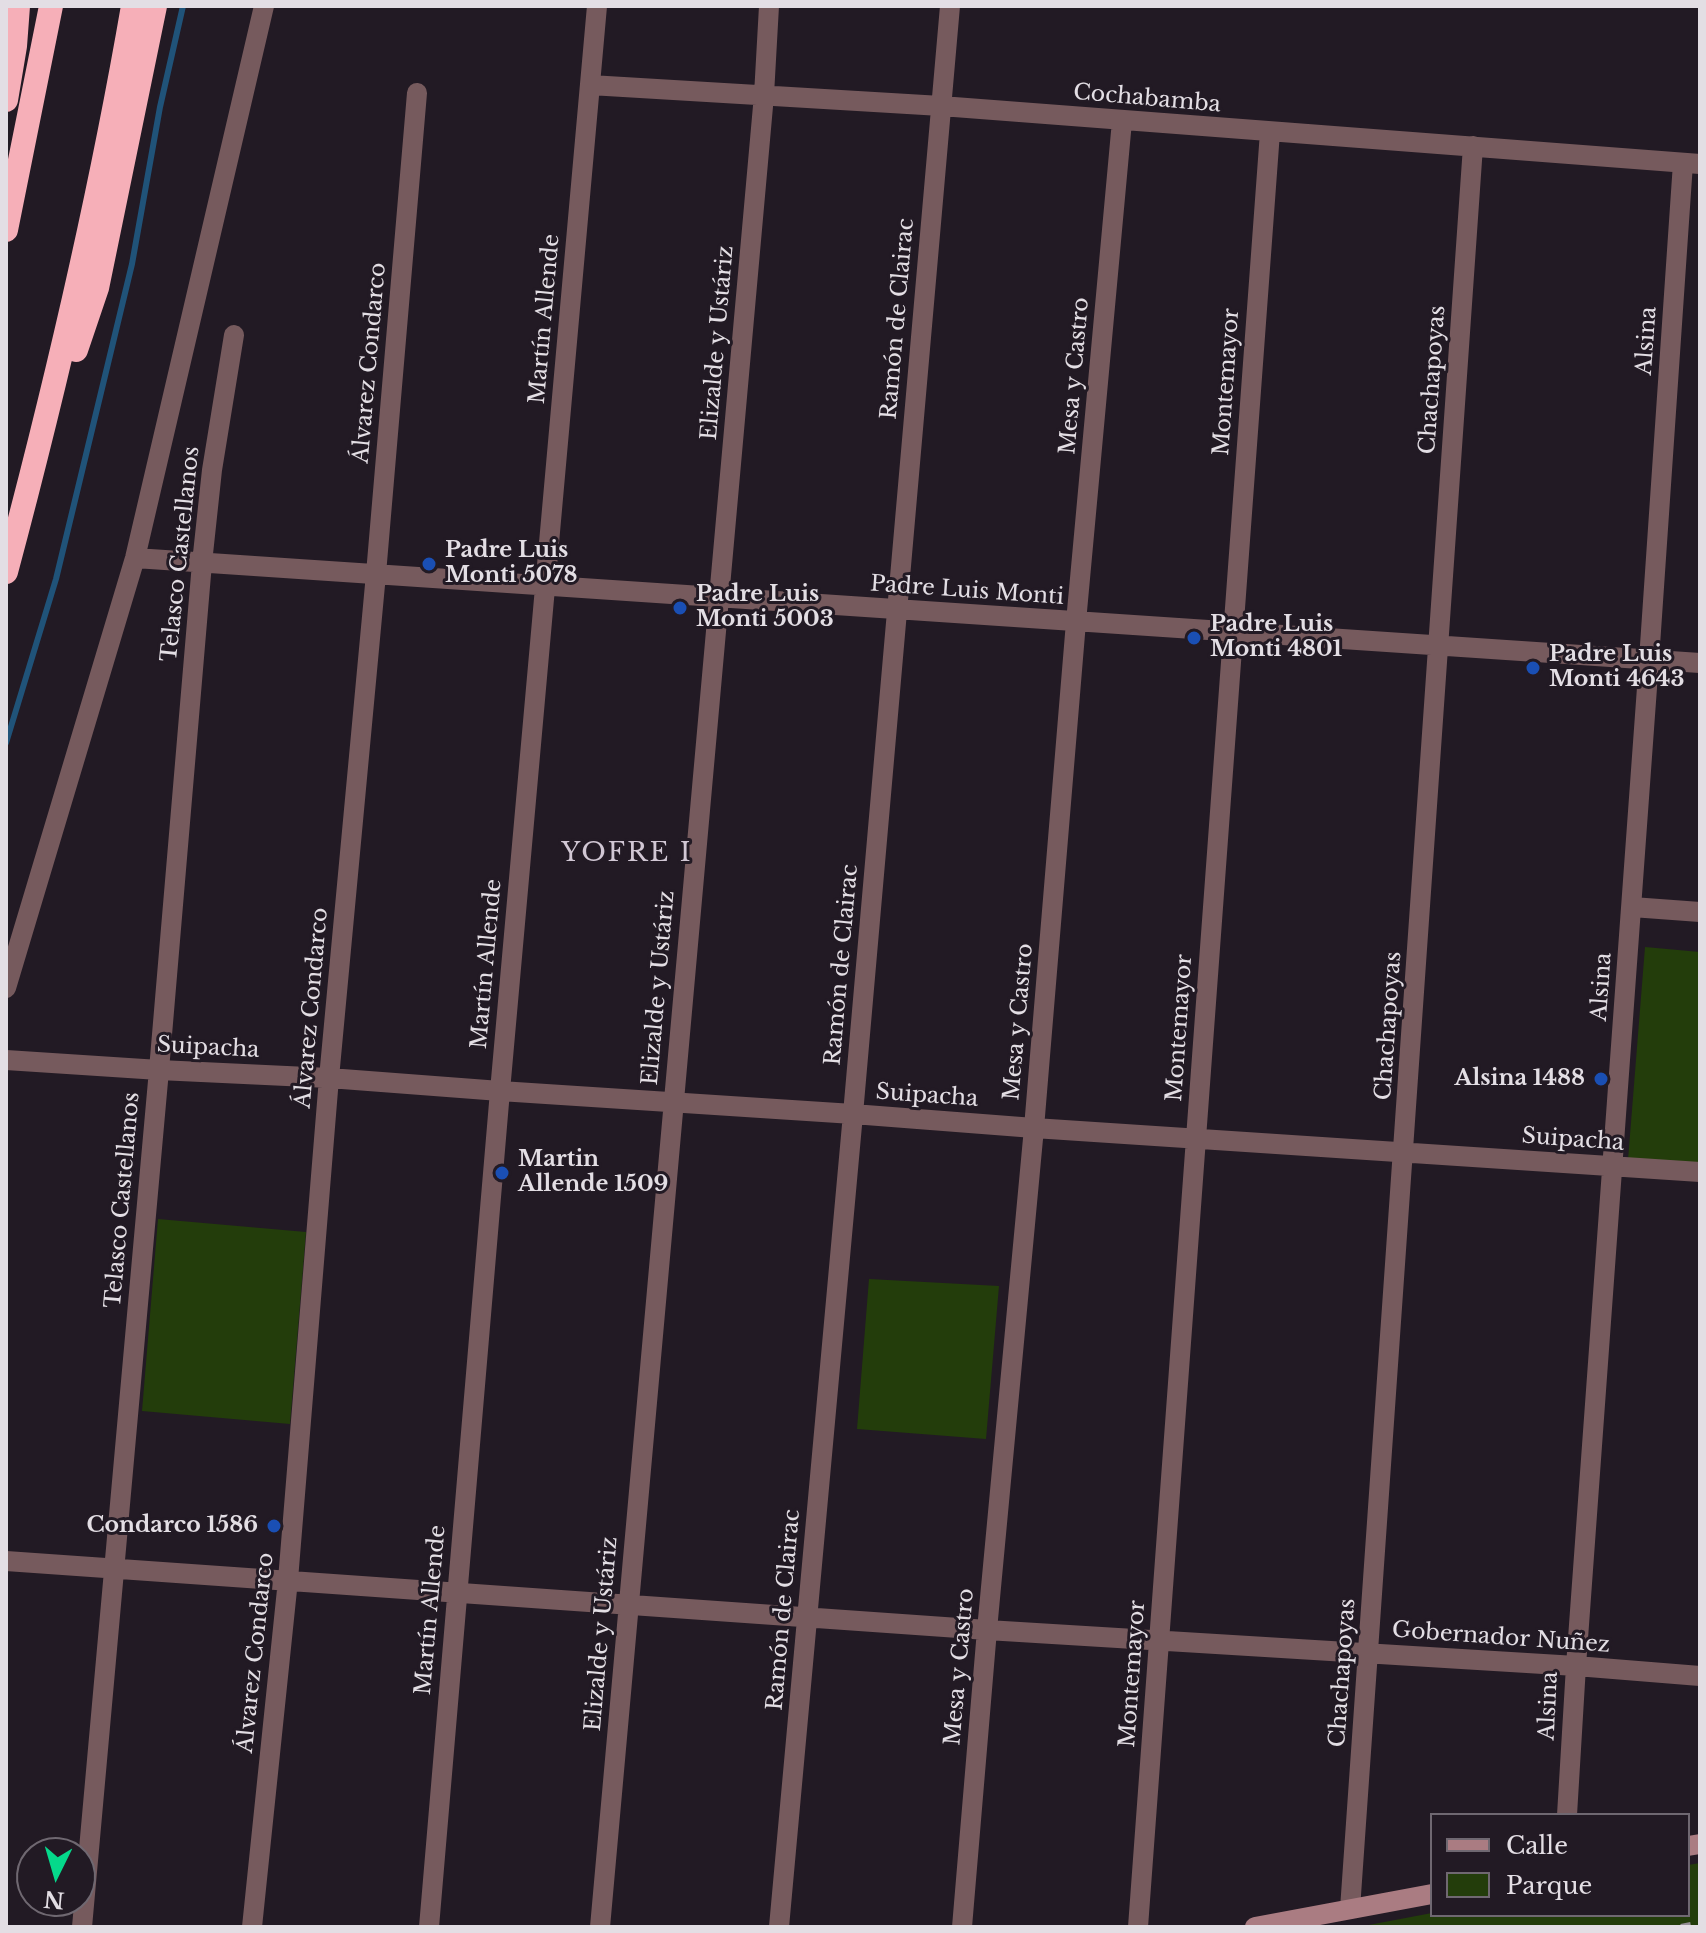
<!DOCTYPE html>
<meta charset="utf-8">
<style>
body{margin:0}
#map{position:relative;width:1706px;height:1933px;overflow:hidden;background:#221a24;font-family:"Libre Baskerville",serif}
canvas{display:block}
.frame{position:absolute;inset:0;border:8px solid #e3dee4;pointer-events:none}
.legend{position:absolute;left:1430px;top:1813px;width:260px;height:104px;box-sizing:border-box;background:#221a24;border:2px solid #6f6871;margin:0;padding:10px 14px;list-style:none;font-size:24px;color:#e3dee4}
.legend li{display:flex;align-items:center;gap:16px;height:40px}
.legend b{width:40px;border:2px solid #6f6871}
.north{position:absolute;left:16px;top:1837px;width:80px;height:80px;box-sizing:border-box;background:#221a24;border:2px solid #6f6871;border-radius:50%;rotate:185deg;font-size:22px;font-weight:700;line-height:32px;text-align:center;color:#e3dee4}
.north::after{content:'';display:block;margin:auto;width:28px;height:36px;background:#05d98b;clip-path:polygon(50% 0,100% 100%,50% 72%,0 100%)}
</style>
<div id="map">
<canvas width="1706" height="1933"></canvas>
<div class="frame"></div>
<ul class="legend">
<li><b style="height:10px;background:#aa7c82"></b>Calle</li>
<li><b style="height:22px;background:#233d0b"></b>Parque</li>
</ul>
<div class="north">N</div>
</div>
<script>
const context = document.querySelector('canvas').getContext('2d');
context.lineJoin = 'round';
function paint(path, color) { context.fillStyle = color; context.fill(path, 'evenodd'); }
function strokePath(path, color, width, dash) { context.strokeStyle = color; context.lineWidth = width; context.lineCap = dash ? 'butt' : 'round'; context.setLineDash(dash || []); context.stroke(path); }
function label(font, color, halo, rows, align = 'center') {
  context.font = font + ' "Libre Baskerville",serif'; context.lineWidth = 6; context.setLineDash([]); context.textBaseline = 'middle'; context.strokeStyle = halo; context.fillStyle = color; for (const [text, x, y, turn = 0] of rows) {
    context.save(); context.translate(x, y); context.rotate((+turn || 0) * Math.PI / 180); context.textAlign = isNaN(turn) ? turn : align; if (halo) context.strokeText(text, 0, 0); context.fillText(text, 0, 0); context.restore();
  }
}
paint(new Path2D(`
 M1645,947l55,5v214l-72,-6z
 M158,1219l148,13 -16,192 -148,-13z
 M869,1279l130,7 -13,153 -129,-10z
 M1700,1863v64h-342l74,-14v2h256v-50z`), '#233d0b');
strokePath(new Path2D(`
 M6,743l50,-164 76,-315 28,-157 23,-101`), '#205379', 6);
strokePath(new Path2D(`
 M590,85l351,21 759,58
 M135,558l1565,105
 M1632,907l68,5
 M6,988l129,-430 129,-552
 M6,1060l153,10 170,8 171,13 353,23 181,14 666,44
 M6,1561l981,69 589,36 124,10
 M1567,1815l9,-149 73,-1006 34,-497
 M1350,1909l123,-1763
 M82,1927l77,-857 43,-507 10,-93 22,-135
 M252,1927l36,-347 41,-502 47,-504 41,-481
 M429,1927l71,-836 97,-1085
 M600,1927l164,-1832 5,-89
 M779,1927l74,-813 97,-1108
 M962,1927l25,-297 47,-502 42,-506 46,-501
 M1138,1927l132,-1795`), '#765a5d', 20);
strokePath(new Path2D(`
 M1688,1846l12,-2
 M1255,1927l177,-33`), '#aa7c82', 20);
strokePath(new Path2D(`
 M6,100l9,-54 3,-40
 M6,230l45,-224
 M76,350l21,-62 58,-282
 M6,572c50,-187 94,-375 127,-566`), '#f6afb8', 24);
strokePath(new Path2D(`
 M1681,1927l19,-4`), '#958e96', 6, [10, 10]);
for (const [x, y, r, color] of [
 [429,564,8,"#1a4fb4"],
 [680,608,8,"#1a4fb4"],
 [1194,638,8,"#1a4fb4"],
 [1533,668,8,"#1a4fb4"],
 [1601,1079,8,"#1a4fb4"],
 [502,1173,8,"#1a4fb4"],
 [274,1526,8,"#1a4fb4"]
]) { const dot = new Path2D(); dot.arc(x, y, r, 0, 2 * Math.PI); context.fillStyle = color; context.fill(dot); strokePath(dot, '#221a24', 3); }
label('22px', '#e3dee4', '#221a24', [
 ["Cochabamba",1147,99,5],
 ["Martín Allende",545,319,-85],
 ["Ramón de Clairac",898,319,-85],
 ["Alsina",1647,341,-86],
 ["Elizalde y Ustáriz",718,343,-85],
 ["Álvarez Condarco",370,363,-85],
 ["Mesa y Castro",1075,376,-85],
 ["Chachapoyas",1433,380,-86],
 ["Montemayor",1227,382,-86],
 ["Telasco Castellanos",181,554,-84],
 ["Padre Luis Monti",967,591,4],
 ["Martín Allende",487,964,-85],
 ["Ramón de Clairac",842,965,-85],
 ["Alsina",1602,987,-86],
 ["Elizalde y Ustáriz",659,988,-85],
 ["Álvarez Condarco",312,1008,-85],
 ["Mesa y Castro",1019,1022,-85],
 ["Chachapoyas",1389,1026,-86],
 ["Montemayor",1180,1028,-86],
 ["Suipacha",208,1048,3],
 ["Suipacha",927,1096,4],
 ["Suipacha",1573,1140,4],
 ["Telasco Castellanos",123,1200,-85],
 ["Martín Allende",431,1610,-85],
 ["Ramón de Clairac",784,1610,-85],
 ["Elizalde y Ustáriz",602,1634,-85],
 ["Gobernador Nuñez",1501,1638,4],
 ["Álvarez Condarco",256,1653,-84],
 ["Mesa y Castro",960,1667,-85],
 ["Chachapoyas",1343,1673,-86],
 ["Montemayor",1133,1674,-86],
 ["Alsina",1549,1706,-87]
]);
label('bold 22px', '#e3dee4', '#221a24', [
 ["Padre Luis",445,551],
 ["Monti 5078",445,576],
 ["Padre Luis",696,595],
 ["Monti 5003",696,620],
 ["Padre Luis",1210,625],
 ["Monti 4801",1210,650],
 ["Padre Luis",1549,655],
 ["Monti 4643",1549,680],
 ["Alsina 1488",1585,1079,"right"],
 ["Martin",518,1160],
 ["Allende 1509",518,1185],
 ["Condarco 1586",258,1526,"right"]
], 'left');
context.letterSpacing = '2px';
label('26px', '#d1c7d4', '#221a24', [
 ["YOFRE I",627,854]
]);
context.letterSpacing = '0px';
</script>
